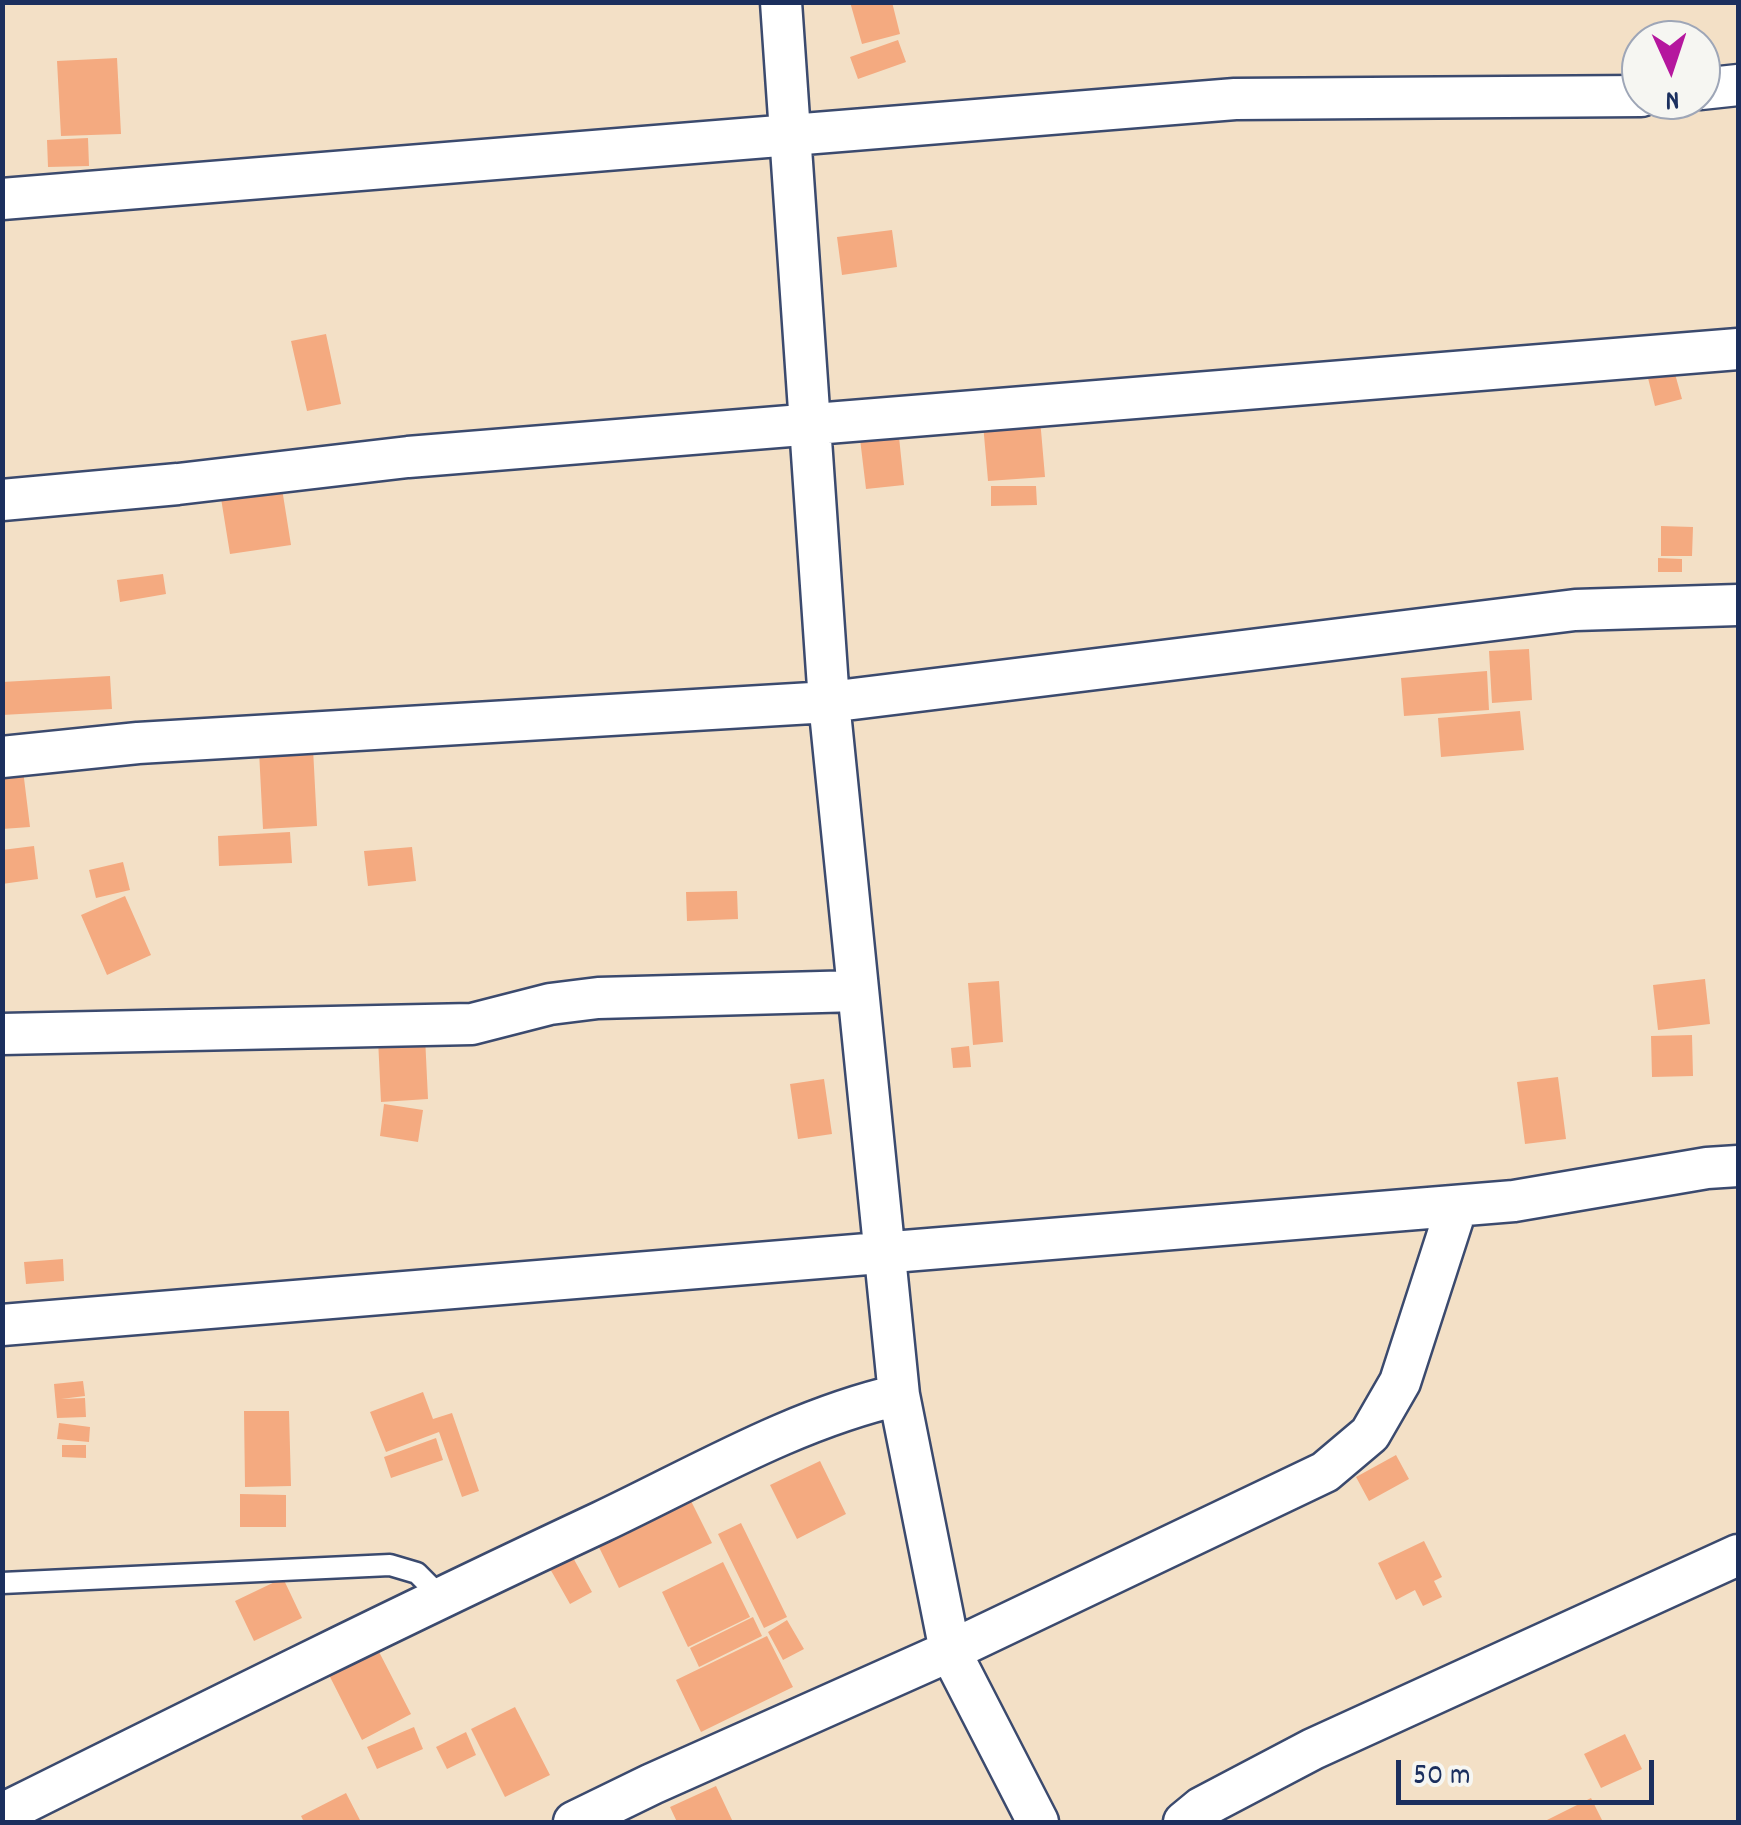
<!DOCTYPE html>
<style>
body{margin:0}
#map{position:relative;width:1741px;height:1825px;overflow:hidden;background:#f3e0c6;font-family:Dekko,sans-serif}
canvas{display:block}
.frame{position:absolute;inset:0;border:5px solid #1b2f5e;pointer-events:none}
.north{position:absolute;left:1621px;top:20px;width:100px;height:100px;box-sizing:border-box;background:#f6f6f2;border:2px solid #9ea6b7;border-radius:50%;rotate:177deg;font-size:28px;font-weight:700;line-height:40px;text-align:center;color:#1b2f5e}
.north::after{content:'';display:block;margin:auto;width:35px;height:45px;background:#b5179e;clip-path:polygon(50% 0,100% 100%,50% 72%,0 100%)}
.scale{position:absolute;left:1396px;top:1760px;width:258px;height:45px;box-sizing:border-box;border:5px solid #1b2f5e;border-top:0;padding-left:12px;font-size:30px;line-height:35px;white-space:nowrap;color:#1b2f5e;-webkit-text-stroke:8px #f6f6f2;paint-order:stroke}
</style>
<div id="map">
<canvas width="1741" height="1825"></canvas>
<div class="frame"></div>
<div class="north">N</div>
<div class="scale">50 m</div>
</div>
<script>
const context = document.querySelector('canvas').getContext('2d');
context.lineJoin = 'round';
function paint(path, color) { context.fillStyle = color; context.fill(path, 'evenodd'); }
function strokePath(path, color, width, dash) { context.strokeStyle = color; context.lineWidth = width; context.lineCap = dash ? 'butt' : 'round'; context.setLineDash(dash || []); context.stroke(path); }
paint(new Path2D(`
 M850,2h42l8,32 -38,10z
 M898,40l8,22 -48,17 -8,-22z
 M117,58l4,76 -60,2 -4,-75z
 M88,138l1,28 -41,1 -1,-27z
 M892,230l5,37 -55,8 -5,-38z
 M326,334l15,70 -34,7 -16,-70z
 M1672,363l10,36 -27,7 -9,-36z
 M1039,407l6,70 -57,4 -6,-69z
 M897,418l7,67 -38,4 -8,-67z
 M280,476l11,69 -61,9 -11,-68z
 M991,486h45l1,19 -46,1z
 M1661,526l32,1 -1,29h-31z
 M1658,558l24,1v13h-24z
 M163,574l3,20 -46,8 -3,-22z
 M1529,649l3,51 -40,3 -3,-52z
 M1487,671l2,39 -85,6 -3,-38z
 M110,676l2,33 -110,6v-33z
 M1520,711l4,39 -83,7 -3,-39z
 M313,748l4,78 -54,3 -4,-78z
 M23,770l7,57 -28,2v-56z
 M290,832l2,31 -73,3 -1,-30z
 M34,846l4,33 -36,5v-34z
 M412,847l4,34 -48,5 -4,-35z
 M123,862l7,28 -34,8 -7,-28z
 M737,891l1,28 -51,2 -1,-29z
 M125,896l26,59 -44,20 -26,-60z
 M1705,979l5,45 -52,6 -5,-45z
 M999,981l4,61 -30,3 -5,-62z
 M1692,1035l1,41 -41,1 -1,-41z
 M425,1036l3,63 -47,3 -3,-63z
 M969,1046l2,21 -18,1 -2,-20z
 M1558,1077l8,62 -41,5 -8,-62z
 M824,1079l8,55 -34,5 -8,-55z
 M384,1104l39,6 -5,32 -38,-6z
 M63,1259l1,22 -38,3 -2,-22z
 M83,1381l2,15 -24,3 24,-1 1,19 -29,1 -3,-34z
 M423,1392l10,27 19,-6 27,78 -17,6 -23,-65 -53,20 -16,-40z
 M244,1411h45l2,75 -46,1z
 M59,1423l31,4 -1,15 -32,-3z
 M436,1438l7,22 -52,18 -7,-21z
 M62,1445h24v13l-24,-1z
 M1396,1455l13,24 -40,22 -13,-24z
 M820,1461l26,53 -49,25 -27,-54z
 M687,1493l25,50 -93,45 -25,-51z
 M240,1494l46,1v32h-46z
 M741,1523l46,94 -23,11 -46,-94z
 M1424,1541l18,36 -8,4 8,16 -19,9 -8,-16 -19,10 -18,-37z
 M571,1554l21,38 -22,12 -21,-37z
 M723,1562l27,55 -62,30 -26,-55z
 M283,1578l19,40 -48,23 -19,-40z
 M753,1617l9,19 -63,31 -9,-19z
 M787,1620l17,29 -21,11 -15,-28z
 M767,1636l26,51 -92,45 -25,-52z
 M377,1648l34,66 -49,26 -34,-67z
 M515,1707l35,68 -45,22 -34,-68z
 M414,1727l9,22 -46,20 -10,-22z
 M466,1732l10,23 -29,14 -11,-22z
 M1625,1734l17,35 -41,19 -17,-34z
 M716,1786l17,36h-56l-7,-15z
 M346,1793l15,29h-57l-3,-6z
 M1591,1798l12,24h-60z`), '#f4aa80');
const lane = new Path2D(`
 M2,1583l388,-18 27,8 24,24`);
const street = new Path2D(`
 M781,2l48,700 70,693 51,256 88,171
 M1701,89l37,-4
 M2,199l1233,-100 406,-3
 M2,500l176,-16 230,-27 1330,-108
 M2,757l136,-14 691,-41 746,-92 163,-5
 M2,1034l470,-10 78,-20 48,-6 260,-7
 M2,1325l1512,-124 193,-33 31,-2
 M2,1814c199,-99 398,-198 599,-292 97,-46 193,-103 298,-127
 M574,1822l78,-38 298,-133 375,-179 45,-38 30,-52 57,-176
 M1184,1822l17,-14 112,-59 425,-194`);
strokePath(lane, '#3b4a6e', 25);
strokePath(street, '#3b4a6e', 45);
strokePath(lane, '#fff', 20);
strokePath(street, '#fff', 40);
</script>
